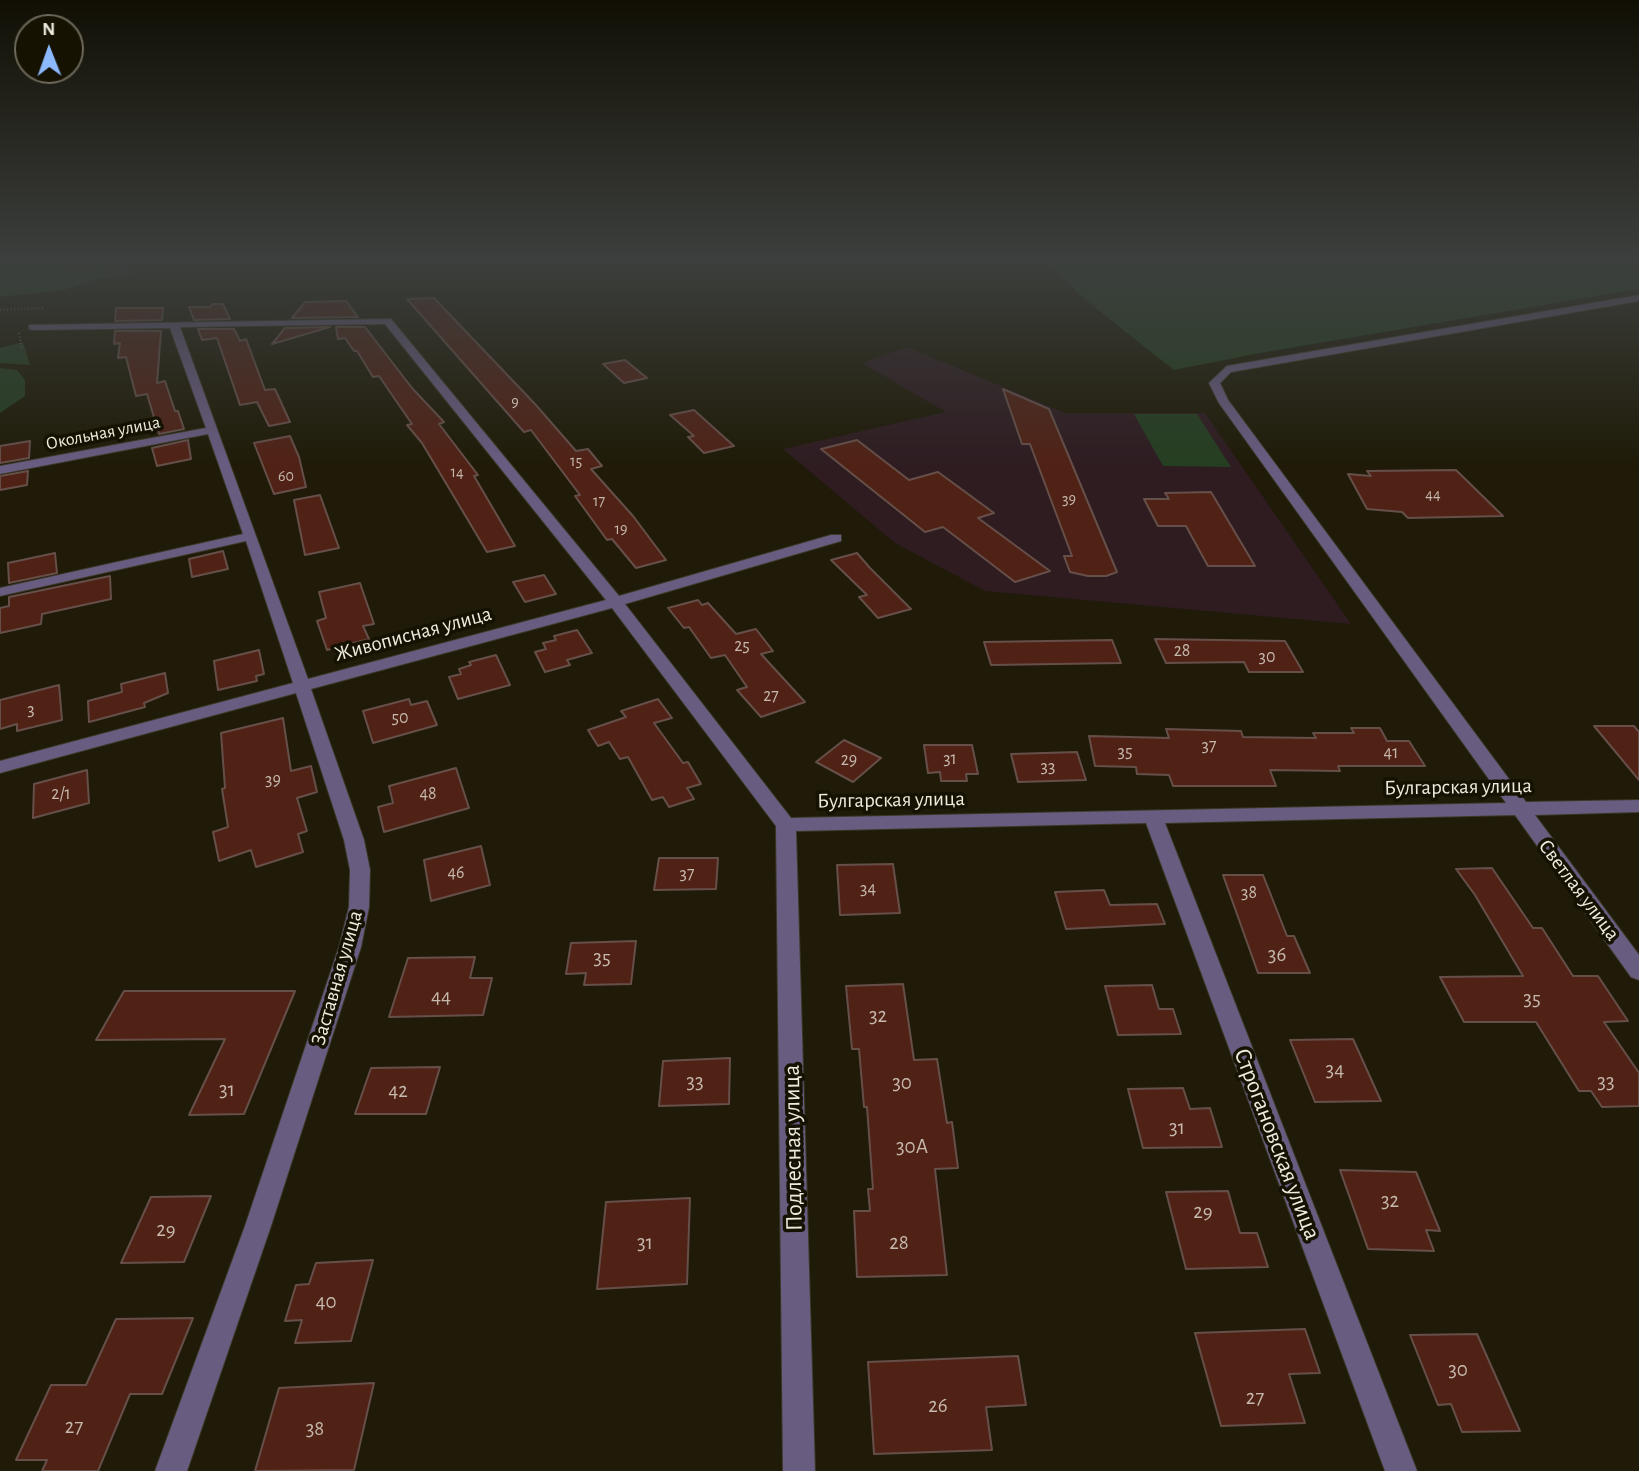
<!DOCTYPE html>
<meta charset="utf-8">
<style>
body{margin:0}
#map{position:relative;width:1639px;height:1471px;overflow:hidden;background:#1f1b08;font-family:"Alegreya Sans",sans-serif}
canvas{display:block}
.north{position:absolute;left:14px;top:14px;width:70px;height:70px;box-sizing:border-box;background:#161202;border:2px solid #6c685a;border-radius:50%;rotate:359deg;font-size:19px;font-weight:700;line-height:28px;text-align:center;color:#edeade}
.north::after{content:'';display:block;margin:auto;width:24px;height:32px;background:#8cb9fc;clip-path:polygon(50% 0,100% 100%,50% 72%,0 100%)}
</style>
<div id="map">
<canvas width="1639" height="1471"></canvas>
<div class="north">N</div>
</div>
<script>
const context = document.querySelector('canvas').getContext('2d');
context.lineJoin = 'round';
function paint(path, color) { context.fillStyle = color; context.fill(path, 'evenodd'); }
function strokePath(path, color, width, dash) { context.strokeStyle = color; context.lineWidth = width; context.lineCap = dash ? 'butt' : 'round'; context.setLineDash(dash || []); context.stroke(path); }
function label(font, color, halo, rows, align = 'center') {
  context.font = font + ' "Alegreya Sans",sans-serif'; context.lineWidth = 7; context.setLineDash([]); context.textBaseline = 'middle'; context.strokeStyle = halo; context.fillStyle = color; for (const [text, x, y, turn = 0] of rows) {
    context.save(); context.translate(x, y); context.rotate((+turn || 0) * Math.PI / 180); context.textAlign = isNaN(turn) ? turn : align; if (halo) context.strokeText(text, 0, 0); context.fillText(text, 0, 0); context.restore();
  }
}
paint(new Path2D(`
 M907,347l158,66h140l146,211 -366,-33 -90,-48 -112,-94 163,-37 -84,-49z`), '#2e1c21');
paint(new Path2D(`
 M55,260l19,11 24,-6 32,3 -1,6 -28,4 -37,12 -64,7v-36z
 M1045,260h594v29l-379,64 -86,17 -91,-72z
 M23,342l7,23 -30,-2v-15z
 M0,368l17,2 8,10v16l-25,17z
 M1134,414h63l34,53 -68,-1z`), '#253e21');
const building = new Path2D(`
 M434,298l101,106 41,47 12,-2 14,17 -11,3 42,47 33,44 -30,8 -24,-29 -5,1 -32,-44 5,-1 -49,-65 -7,2 -117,-133z
 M346,301l12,16 -66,1 13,-16z
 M212,304h11l7,15 -36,1 -5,-13h21z
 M116,308h47l-1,12 -47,1z
 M330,327l-58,17 13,-16z
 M336,327h29l47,61 32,34 -5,2 39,51 -4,1 41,70 -28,6 -65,-109 -15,-18 5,-1 -33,-48 -6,1 -16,-26h-3l-9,-13 -7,1z
 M198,329h36l6,12 6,-2 19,51 10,-1 15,33 -21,4 -12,-24 -17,3 -23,-67 -15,2z
 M115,331h46l-4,52 8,-2 10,30h3l6,18 -25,5 -12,-40 -11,2 -10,-39 -8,1 2,-15 -6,1z
 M625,360l22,18 -23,5 -21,-19z
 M1003,389l46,20 68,163 -11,4h-18l-18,-4 -6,-16h8l-42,-112h-8z
 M694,410l40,36 -30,7 -16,-16 6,-1 -24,-21z
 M290,436l9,21 7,30 -32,7 -20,-51z
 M188,440l3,19 -34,7 -5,-18z
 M857,440l52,40 29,-8 56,41 -16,5 72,53 -35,11 -72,-55 -18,5 -104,-83z
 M30,441l-1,17 -29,5v-17z
 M1456,470l47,46 -95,2 -6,-6 -35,-3 -19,-35 23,2 -4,-5z
 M28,471l-1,14 -27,5v-14z
 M1211,492l44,74h-47l-22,-40h-28l-14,-27h25l-4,-6z
 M320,495l19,53 -34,7 -11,-55z
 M223,551l5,18 -36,8 -3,-18z
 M55,553l2,20 -48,10 -1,-20z
 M857,553l13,15 41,41 -33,9 -19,-21 8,-2 -36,-35z
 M544,575l12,19 -31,8 -12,-20z
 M110,576l1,23 -69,15 -1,10 -41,9v-25l9,-2v-9z
 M360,583l14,41 -11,2 6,13 -42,11 -10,-29 9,-3 -7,-26z
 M698,600l4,5 6,-2 28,31 20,-5 17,22 -12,3 44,48 -44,15 -24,-27 10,-3 -22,-32 -14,3 -22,-31 -5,1 -16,-20z
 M577,630l15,23 -25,7 3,5 -25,7 -10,-20 11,-3 -3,-6 13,-3 -2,-4z
 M1155,639l130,2 18,31h-54l-5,-10 -78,1z
 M1112,640l9,23 -130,2 -7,-23z
 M259,650l5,24 -8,2 1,5 -39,9 -4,-29z
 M496,655l14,30 -52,14 -9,-22 12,-3 -2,-5 12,-4 -2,-3z
 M165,673l3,20 -24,10 1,4 -56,15 -1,-21 34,-9 -1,-8z
 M59,685l3,35 -45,11v-7l-17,5v-29z
 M409,699l2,6 16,-4 10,24 -64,18 -10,-32z
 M658,699l14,19 -18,5 29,40 5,-1 13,22 -14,4 7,11 -25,8 -6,-10 -11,3 -24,-43 -8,2 -11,-17 -11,4 -10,-16 38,-13 -5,-6z
 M283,718l8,53 20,-5 6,26 -20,6 10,33 -9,3 5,18 -47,15 -5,-17 -32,11 -6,-29 15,-5 -6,-38 3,-1 -4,-55z
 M1594,726h40l5,6v48z
 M1351,728h29l7,13h22l16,25h-87l2,5 -70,-1 6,16h-103l-4,-11 -32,-1 -1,-7 -41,-1 -6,-30 80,2 -3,-9 75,2 2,6 73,1 -3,-5h41z
 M844,740l37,18 -28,24 -37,-20z
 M924,745h48l6,29h-12l1,7h-26l-1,-9 -12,1z
 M1077,752l9,28 -68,2 -7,-28z
 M456,768l13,40 -85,24 -6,-25 15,-4 -4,-17z
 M87,770l2,33 -56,15 1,-34z
 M481,846l9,39 -59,16 -7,-41z
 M659,858h59l-2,31 -62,1z
 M893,864l7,49 -60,2 -3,-50z
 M1492,868l41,60h9l31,48h25l30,45 -24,1 35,51v33l-37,1 -11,-16h-12l-43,-69h-72l-24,-45 83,-1 -48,-81 -19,-26z
 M1223,875h40l24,61h7l16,37h-52z
 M1104,890l6,15 47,-1 8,20 -99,5 -11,-37z
 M636,941l-5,43 -47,1 2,-12 -20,1 5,-31z
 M475,957l-5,21h22l-9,37 -94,2 19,-59z
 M903,984l11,76 23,-1 10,64 5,-1 6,46 -23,1 12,106 -90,2 -3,-66h16l-2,-22h5l-6,-82h-3l-5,-58h-7l-6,-63z
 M1152,985l7,24h14l8,25 -63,1 -13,-49z
 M124,991h171l-51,123 -55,1 36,-76 -129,1z
 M1353,1039l28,62 -66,1 -25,-62z
 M730,1058l-1,46 -70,2 4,-45z
 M440,1067l-14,47h-71l16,-46z
 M1183,1088l7,21 20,-1 12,39 -79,1 -15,-59z
 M1340,1170l76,2 24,59 -14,-1 8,21 -66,-2z
 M1228,1191l12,42h17l11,34 -82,2 -20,-77z
 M211,1196l-27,66 -63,1 30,-66z
 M690,1198l-3,86 -90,5 9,-87z
 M373,1260l-22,81 -56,2 7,-23 -17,1 11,-36 13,-1 7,-21z
 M193,1318l-31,76h-32l-32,77h-56l5,-11h-31l35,-75h35l30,-66z
 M1305,1329l15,44 -31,1 16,49 -84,3 -26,-93z
 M1477,1334l43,97 -58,1 -11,-28 -13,1 -28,-70z
 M1018,1356l8,49 -40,2 6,43 -118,4 -6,-92z
 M374,1383l-20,87 -99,1 24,-83z`);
paint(building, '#502216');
strokePath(building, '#664f49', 2);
const minor = new Path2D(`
 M1639,295v6l-408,71 -11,11 8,17 298,402 113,-2v12l-104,3 104,140v25l-8,-3 -116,-162 -350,8 252,648h-32l-239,-648 -350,8 19,640h-32l-7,-645 -164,-218 -301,81 53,151 6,30 -1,37 -8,40 -90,279 -84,245h-32l90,-245 94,-279 10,-40 1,-37 -6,-30 -48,-147 -296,80v-12l293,-78 -47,-142 -246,55v-8l243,-54 -35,-100 -208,40v-8l206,-38 -36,-100 -137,2 -4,-1v-4l362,-6 228,277 212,-61h10v6l-216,63 166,214 715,-15 -287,-400 -10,-20 18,-17zM385,324l221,276 -298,79 -128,-352z`);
strokePath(minor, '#3c3826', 2);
strokePath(new Path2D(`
 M524,260h80
 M0,310l43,-2
 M19,333l3,17`), '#5f5c4b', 2.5, [1, 2.5]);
paint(minor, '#695c81');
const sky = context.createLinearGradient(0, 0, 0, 466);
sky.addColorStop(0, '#110f04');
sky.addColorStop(0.56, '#3c3f3d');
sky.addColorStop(1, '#3c3f3d00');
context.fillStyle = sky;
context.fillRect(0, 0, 1639, 466);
label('16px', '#c6b8ac', null, [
 ["9",515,402],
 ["15",576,461],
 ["14",457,472],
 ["60",286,476],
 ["44",1433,494],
 ["39",1069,499],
 ["17",599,501],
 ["19",621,529]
]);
label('18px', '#edeade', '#161202', [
 ["Окольная улица",103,433,-11]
]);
label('18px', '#c6b8ac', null, [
 ["25",742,646],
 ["28",1182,651],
 ["30",1267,657],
 ["27",771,696],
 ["3",31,710],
 ["50",400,718],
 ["37",1209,746],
 ["35",1125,752],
 ["41",1391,753],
 ["31",950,759],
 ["29",849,760],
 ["33",1048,767],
 ["39",273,780],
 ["2/1",61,794],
 ["48",428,794],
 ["46",456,873],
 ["37",687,874],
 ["34",868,889],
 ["38",1249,893]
]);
label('21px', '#edeade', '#161202', [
 ["Живописная улица",413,634,-15],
 ["Булгарская улица",1458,787,-1],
 ["Булгарская улица",891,800,-1],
 ["Светлая улица",1579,890,53],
 ["Заставная улица",337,978,-74]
]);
label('21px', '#c6b8ac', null, [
 ["36",1277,955],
 ["35",602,958],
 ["44",441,997],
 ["35",1532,999],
 ["32",878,1016],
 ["34",1335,1070],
 ["33",695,1082],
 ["33",1606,1082],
 ["30",902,1083],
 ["31",227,1090],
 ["42",398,1091],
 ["31",1177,1128],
 ["30А",912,1147],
 ["32",1390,1201],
 ["29",1203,1212],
 ["29",166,1230],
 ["31",645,1243],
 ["28",899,1243],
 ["40",326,1302],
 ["30",1458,1370],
 ["27",1255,1398],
 ["26",938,1406],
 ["27",74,1427],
 ["38",315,1429]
]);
label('24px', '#edeade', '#161202', [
 ["Строгановская улица",1277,1144,69],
 ["Подлесная улица",793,1148,-91]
]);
</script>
